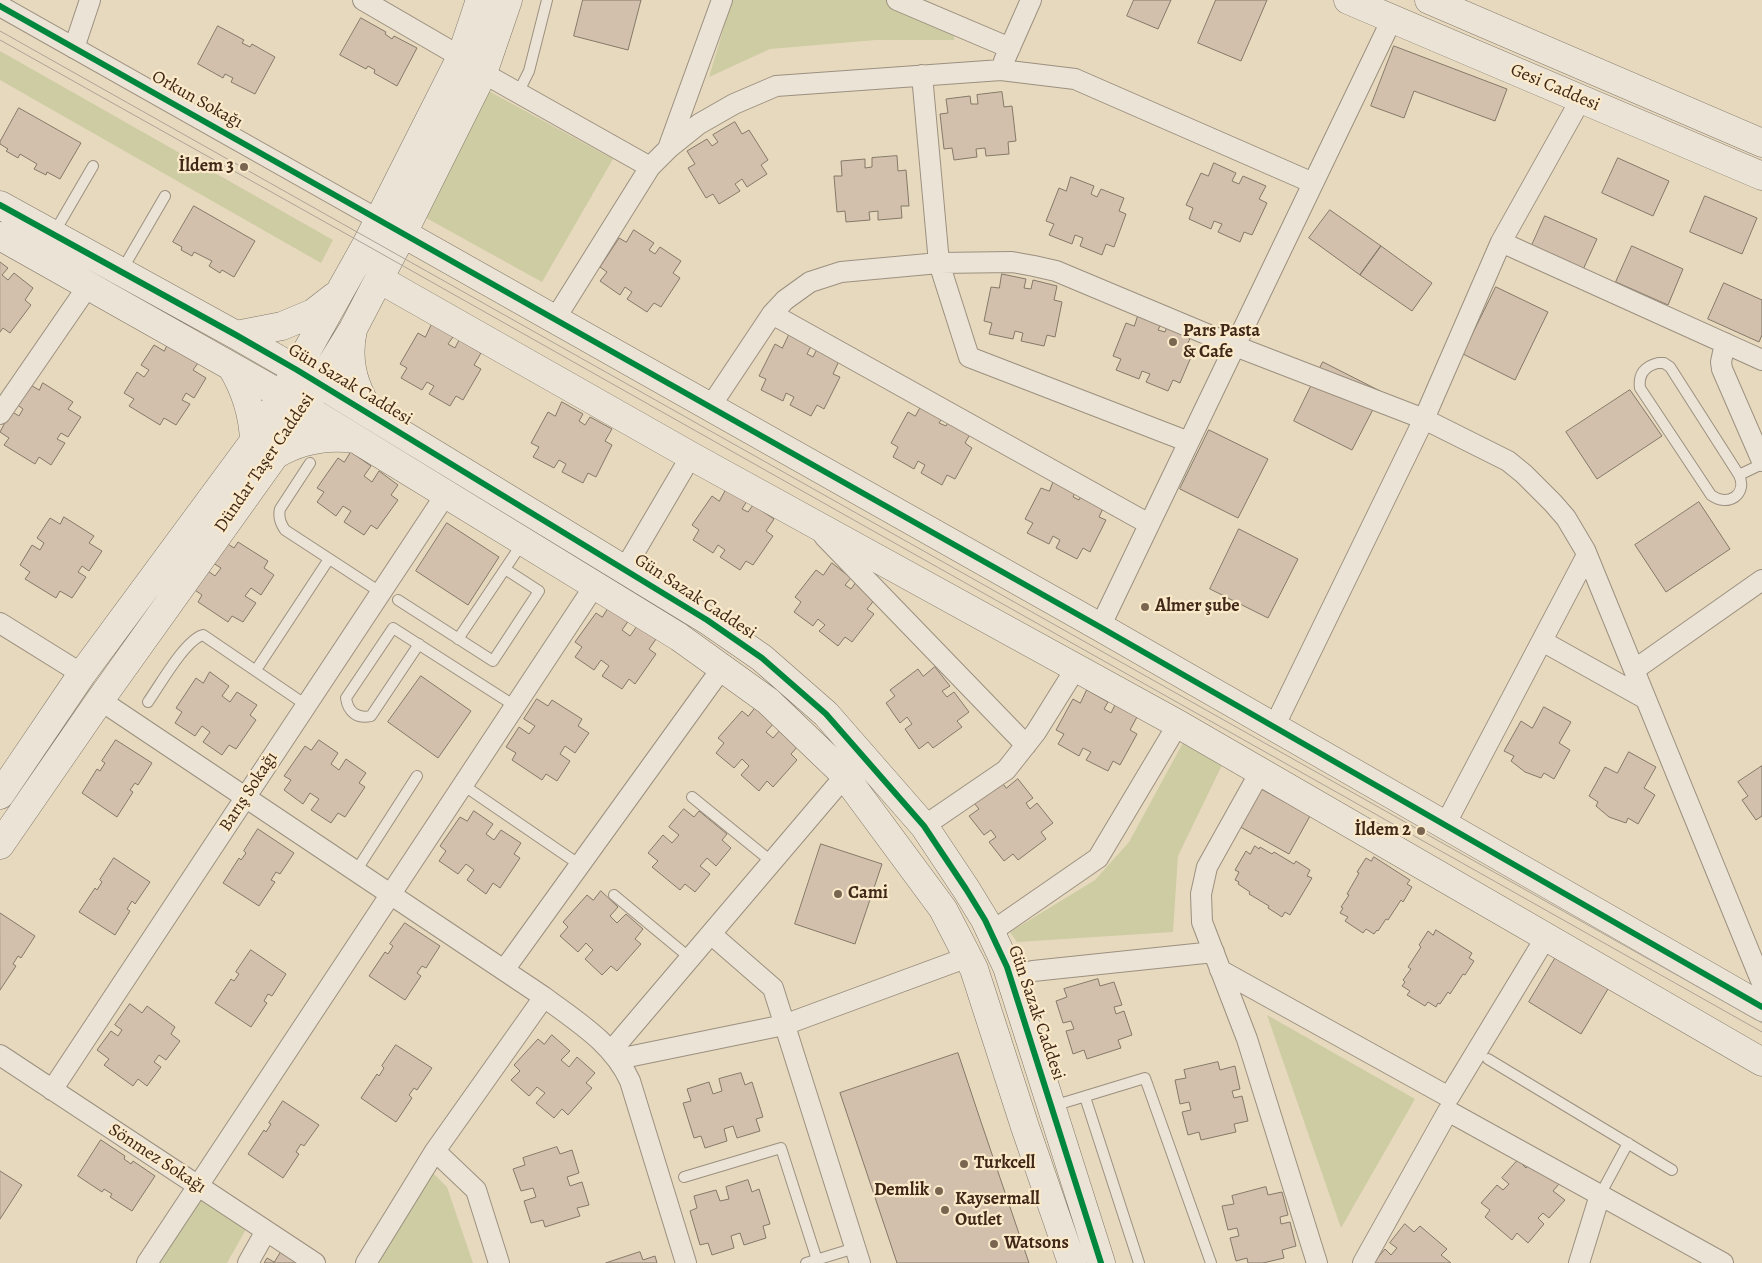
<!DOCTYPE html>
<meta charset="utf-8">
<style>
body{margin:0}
canvas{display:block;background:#e7d9be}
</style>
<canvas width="1762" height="1263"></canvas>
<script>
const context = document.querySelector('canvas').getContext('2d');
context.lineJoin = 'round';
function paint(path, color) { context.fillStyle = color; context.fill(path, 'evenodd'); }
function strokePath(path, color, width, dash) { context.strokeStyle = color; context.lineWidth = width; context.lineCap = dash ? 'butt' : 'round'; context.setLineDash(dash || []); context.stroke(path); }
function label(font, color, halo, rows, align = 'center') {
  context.font = font + ' Alegreya,serif'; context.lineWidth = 4.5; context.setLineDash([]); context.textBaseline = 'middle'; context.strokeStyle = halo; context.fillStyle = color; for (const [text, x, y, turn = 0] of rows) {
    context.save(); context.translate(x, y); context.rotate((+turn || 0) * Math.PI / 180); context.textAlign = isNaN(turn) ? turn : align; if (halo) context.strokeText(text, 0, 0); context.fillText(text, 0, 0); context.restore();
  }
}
paint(new Path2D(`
 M732,0h155l68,31 -1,9h-78l-106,9 -61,28z
 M0,51l333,189 -12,23 -321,-183z
 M487,90l126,69 -71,123 -123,-68z
 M1184,741l39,22 -45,93 -5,76 -156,10 -7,-10 85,-52 34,-38z
 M1267,1015l148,84 -74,129z
 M427,1167l20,20 26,76h-101z
 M201,1186l49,36 -23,41h-75z`), '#cecca3');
const building = new Path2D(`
 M583,0h58l-13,50 -54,-14z
 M1134,0h37l-13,29 -31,-13z
 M1216,0h51l-26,61 -43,-18z
 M361,18l25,14 -1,2 7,5 2,-3 23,12 -20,38 -23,-13 1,-3 -7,-4 -2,3 -26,-14z
 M218,26l26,14 -2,3 8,4 2,-3 23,13 -20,37 -24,-12 2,-4 -8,-4 -2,4 -25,-14z
 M1394,46l113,43 -12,32 -81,-30 -10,27 -33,-12z
 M1002,92l2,15 8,-1 4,35 -8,1 1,12 -23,2 -1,-8 -9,1 1,8 -23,3 -2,-12 -8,1 -4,-35 8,-1 -2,-14 24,-3 1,8h7l-1,-9z
 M19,108l62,35 -21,36 -13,-7 -1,3 -12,-6 3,-5 -17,-10 -2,4 -12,-7 2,-2 -8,-5v-2z
 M735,122l7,12 7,-4 19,30 -7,5 6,9 -20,13 -5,-8 -7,5 5,7 -21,13 -6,-10 -7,4 -18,-30 7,-4 -8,-13 20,-12 5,7 6,-4 -5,-7z
 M897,156l1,15 8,-1 3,36h-8l1,12 -24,2v-9l-9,1 1,8 -24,2 -1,-11 -8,1 -3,-36h8l-1,-15 24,-2v9l7,-1v-9z
 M1618,158l51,23 -16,35 -51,-23z
 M1214,163l22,10 -4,8 7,3 4,-8 23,10 -7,13 8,4 -15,32 -8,-3 -4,10 -22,-10 4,-8 -8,-3 -3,8 -22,-10 4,-11 -7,-3 15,-32 7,3z
 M1071,177l23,9 -3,8 6,3 4,-8 23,9 -5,13 7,3 -12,33 -8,-3 -4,11 -22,-9 3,-8 -8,-3 -3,9 -23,-9 5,-11 -8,-3 13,-33 7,3z
 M1705,196l52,22 -15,36 -52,-22z
 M194,206l61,35 -21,36 -12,-7 -2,3 -11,-7 3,-5 -18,-9 -2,4 -11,-6 1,-3 -9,-5z
 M1330,210l51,36 -21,29 -51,-37z
 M1545,216l52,23 -16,35 -52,-22z
 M634,230l20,13 -5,7 6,4 5,-7 21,14 -8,12 7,5 -19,29 -7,-4 -7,9 -20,-13 5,-7 -7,-5 -5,8 -20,-14 7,-9 -7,-5 19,-29 7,4z
 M1381,246l51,37 -20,28 -52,-36z
 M1632,246l51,23 -15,36 -52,-23z
 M0,262l8,6 -6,7 6,5 6,-7 19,15 -8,12 6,5 -21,28 -7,-5 -3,4z
 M1002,274l24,5 -2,9 7,1 2,-9 24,6 -3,14 8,2 -7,35 -8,-2 -3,11 -23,-5 2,-8 -8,-2 -2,8 -24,-5 3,-11 -8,-2 7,-34 8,1z
 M1724,283l38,17v35l-3,7 -51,-23z
 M1496,287l52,25 -33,68 -52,-26z
 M1139,313l23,9 -4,8 7,2 3,-8 24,10 -6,13 8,3 -14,33 -7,-3 -5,11 -22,-9 4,-8 -8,-3 -3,8 -23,-9 5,-11 -8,-3 13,-33 8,3z
 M432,324l21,13 -5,7 7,4 4,-8 22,13 -7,12 7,4 -18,31 -7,-4 -6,10 -21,-12 5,-8 -7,-4 -5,8 -21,-12 6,-10 -7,-4 18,-31 7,4z
 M789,335l22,11 -4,8 6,3 4,-8 22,12 -6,13 7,3 -16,32 -7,-4 -6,11 -21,-11 4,-8 -8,-4 -3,8 -22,-11 5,-11 -7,-3 16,-32 7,4z
 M168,344l30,19 -5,7 13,8 -12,20 -8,-5 -4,7 8,4 -14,21 -12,-7 -4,7 -31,-19 5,-7 -10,-6 13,-21 7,5 5,-7 -8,-5 13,-20 10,6z
 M1323,362l59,30 -30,58 -58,-29z
 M43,383l30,19 -5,7 13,8 -13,20 -7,-4 -4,6 8,4 -14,22 -12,-8 -4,7 -31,-19 5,-7 -9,-6 11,-21 8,5 4,-7 -7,-5 13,-20 10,6z
 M1630,390l32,46 -65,43 -31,-47z
 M562,402l21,12 -4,7 6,4 5,-8 22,12 -7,12 7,4 -16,32 -8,-4 -5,10 -21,-11 4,-8 -7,-4 -5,8 -21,-11 6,-10 -8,-4 17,-31 7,4z
 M923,403l21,12 -5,8 7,3 4,-7 22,12 -7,12 7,5 -17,31 -8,-4 -5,10 -21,-12 4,-8 -7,-4 -4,8 -21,-12 5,-10 -7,-4 17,-31 7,4z
 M1209,430l59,29 -30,59 -58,-29z
 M351,452l20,14 -7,10 8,6 7,-11 19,14 -7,10 7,5 -21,29 -6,-4 -7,10 -20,-13 7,-11 -8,-5 -7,10 -19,-14 7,-10 -7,-4 21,-30 6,4z
 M1055,478l22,11 -4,8 6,3 4,-8 22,12 -6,13 7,3 -16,32 -7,-4 -6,11 -21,-11 4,-8 -7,-4 -4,8 -22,-11 6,-10 -8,-4 16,-31 8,3z
 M727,488l20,13 -5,8 6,3 5,-7 21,14 -8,12 7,5 -20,29 -7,-4 -6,9 -20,-13 5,-7 -7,-5 -5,8 -20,-13 6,-10 -7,-5 20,-29 7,5z
 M1699,502l31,47 -64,43 -31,-47z
 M64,517l30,19 -5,7 13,8 -13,20 -7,-5 -4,6 8,5 -14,21 -12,-7 -4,7 -31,-19 5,-7 -10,-7 12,-20 8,5 4,-7 -7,-5 13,-20 10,6z
 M447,523l52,34 -31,48 -52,-34z
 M1239,529l59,30 -30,59 -58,-29z
 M223,541l11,7 4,-6 30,19 -4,7 10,7 -13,20 -10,-7 -6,8 11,7 -13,19 -11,-6 -4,6 -30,-20 4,-7 -10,-7 13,-19 10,7 6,-8 -11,-7z
 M832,563l19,15 -6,7 6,4 5,-7 20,16 -9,11 7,5 -22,28 -7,-5 -7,9 -19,-15 6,-6 -7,-6 -5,7 -19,-14 7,-10 -6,-5 21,-27 7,5z
 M609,607l20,13 -7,10 8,6 7,-10 19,13 -7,10 7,5 -21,30 -6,-5 -7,10 -20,-13 7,-10 -8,-6 -7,10 -19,-13 7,-10 -7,-5 21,-29 6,4z
 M935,667l15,19 -8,5 5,6 7,-5 15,20 -12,9 5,6 -29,21 -5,-6 -9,7 -14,-20 7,-5 -5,-7 -7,6 -14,-20 9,-7 -5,-6 28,-21 5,7z
 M210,672l19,14 -7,10 8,6 7,-10 20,13 -7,10 6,5 -20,29 -7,-4 -7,10 -19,-13 7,-10 -8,-6 -7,10 -20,-13 7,-11 -6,-4 20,-30 7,5z
 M421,676l50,35 -33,47 -50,-36z
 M1087,690l21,12 -4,7 7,4 4,-8 22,12 -7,13 7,4 -17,31 -7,-4 -5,10 -22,-11 5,-8 -8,-4 -4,8 -21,-12 6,-10 -8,-4 17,-31 7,4z
 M537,699l11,7 4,-6 30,19 -4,7 11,7 -14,20 -10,-7 -5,8 10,7 -13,20 -11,-7 -4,6 -30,-20 4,-7 -10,-6 13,-20 10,7 6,-8 -11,-7z
 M756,707l18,16 -8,9 7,6 8,-9 18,16 -8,9 6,6 -24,27 -6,-6 -8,10 -18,-16 8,-9 -7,-7 -8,9 -18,-15 8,-10 -6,-5 24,-27 6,5z
 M1544,707l27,15 -12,21 11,7 -16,29 -10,-6 -3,5 -16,-6 -14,-11 3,-5 -10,-5 17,-30 11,7z
 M116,740l36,23 -14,22 -3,-2 -5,7 3,2 -16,25 -35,-24 15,-24 3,2 5,-8 -3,-2z
 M319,740l19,13 -7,11 8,6 7,-11 20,14 -7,10 6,4 -20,30 -7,-4 -7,10 -20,-13 8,-11 -9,-6 -7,11 -19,-14 7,-10 -7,-4 21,-30 6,4z
 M1629,752l27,15 -12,21 11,7 -17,29 -10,-6 -2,5 -17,-6 -13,-11 2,-4 -9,-6 16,-29 12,6z
 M1762,766v50l-6,4 -14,-20 6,-4 -10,-14z
 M1018,779l15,19 -7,5 4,6 7,-6 16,20 -12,9 5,7 -28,21 -5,-6 -9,7 -15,-19 7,-5 -5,-7 -7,5 -15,-19 10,-7 -5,-6 27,-22 5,7z
 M1256,786l54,30 -21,38 -54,-30z
 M684,809l10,8 5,-6 28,23 -5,6 9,8 -15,18 -9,-8 -7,8 10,8 -15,18 -10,-8 -5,6 -28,-23 6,-6 -10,-8 15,-18 9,8 7,-8 -10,-8z
 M474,811l19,13 -7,10 8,6 7,-10 20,13 -7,11 6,4 -20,30 -7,-5 -7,11 -19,-14 7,-10 -8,-6 -8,10 -19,-13 7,-10 -6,-5 20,-29 7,4z
 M258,829l36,24 -14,21 -4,-2 -5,8 4,2 -16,24 -36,-23 16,-25 2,2 5,-7 -2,-2z
 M821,844l61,20 -27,80 -60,-20z
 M1255,846l4,3 1,-2 12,7 2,-2 20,12 2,-3 14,9 -3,6 5,2 -22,37 -5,-3 -3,5 -14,-9 1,-2 -20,-12 1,-2 -12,-8 1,-2 -4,-2 4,-8 -4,-2 11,-19 4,3z
 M1374,857l36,23 -3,4 5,3 -9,15 -2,-2 -13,20 -2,-1 -8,12 -1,-1 -3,4 -8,-5 -3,4 -18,-12 3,-4 -8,-4 3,-5 -2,-1 8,-12 -2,-1 12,-21 -2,-1 9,-14 5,3z
 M114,858l36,24 -15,22 -3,-3 -5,8 3,2 -15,24 -36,-23 16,-24 2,2 5,-8 -2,-2z
 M601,891l17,16 -8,9 7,7 9,-9 17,15 -8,10 6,5 -24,27 -6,-5 -9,9 -17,-16 8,-9 -7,-7 -8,9 -18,-16 8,-9 -5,-5 24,-27 6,5z
 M0,913l35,23 -14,22 -3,-2 -5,8 3,2 -16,24z
 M405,923l35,23 -14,22 -4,-2 -5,7 4,3 -16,24 -36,-24 16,-24 3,2 5,-8 -3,-2z
 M1436,930l36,23 -3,5 5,3 -9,14 -2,-1 -13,20 -2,-2 -8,12 -2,-1 -2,4 -8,-5 -3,4 -18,-11 3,-4 -8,-5 3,-4 -2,-2 8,-11 -3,-2 13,-20 -2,-2 9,-14 5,4z
 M251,950l35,24 -14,22 -4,-2 -4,7 3,2 -16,24 -36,-24 16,-24 3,2 5,-7 -3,-2z
 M1559,952l52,32 -30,50 -52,-32z
 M1098,979l2,7 14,-4 8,23 -8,2 2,7 8,-3 8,24 -14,5 3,8 -34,11 -3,-9 -11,4 -7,-23 8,-2 -3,-8 -8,2 -7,-22 11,-4 -3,-8z
 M130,1004l12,9 5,-7 28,21 -4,7 9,7 -14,19 -7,-5 -5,7 7,5 -14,19 -9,-7 -5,7 -29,-21 5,-6 -12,-9 14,-19 7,5 4,-6 -7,-5z
 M552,1035l18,16 -9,9 8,7 8,-10 18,16 -9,10 6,5 -24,27 -6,-6 -8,9 -18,-15 9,-10 -8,-6 -8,9 -18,-16 9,-9 -6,-6 24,-26 6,5z
 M396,1045l36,23 -15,22 -3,-2 -5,7 3,3 -16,24 -35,-24 16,-24 2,2 5,-8 -2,-2z
 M958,1053l21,63 50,147h-132l-57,-170z
 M1218,1062l2,8 15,-4 5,23 -8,2 2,7 8,-2 6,25 -14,3 2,8 -35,8 -2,-8 -11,3 -6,-23 9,-2 -2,-8 -9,2 -5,-24 11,-2 -2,-8z
 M741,1073l4,12 7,-3 11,35 -7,2 4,12 -23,7 -4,-12 -9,3 3,12 -22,7 -4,-12 -7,2 -11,-35 8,-2 -4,-12 22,-7 4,12 9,-3 -3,-12z
 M283,1101l36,24 -15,21 -3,-2 -5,8 3,2 -16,24 -35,-24 16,-24 2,2 5,-8 -2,-1z
 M101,1140l24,16 -1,3 7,5 2,-3 22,15 -23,35 -22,-14 2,-3 -8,-5 -2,3 -24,-16z
 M557,1147l3,7 12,-4 7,23 -12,4 3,9 12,-4 7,23 -12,3 3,8 -35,11 -2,-7 -12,3 -7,-22 12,-4 -3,-9 -12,3 -8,-22 12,-4 -2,-7z
 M1518,1160l8,8 6,-7 27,23 -6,7 12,9 -16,18 -6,-5 -5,5 6,6 -16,19 -11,-10 -5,7 -27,-23 5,-7 -9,-7 16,-18 6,5 6,-6 -7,-6z
 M0,1171l22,14 -22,34z
 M748,1180l4,12 7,-3 11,35 -7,2 3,12 -22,7 -4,-12 -9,3 3,12 -22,7 -4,-12 -8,2 -10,-34 7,-3 -3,-12 22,-6 4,11 9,-2 -3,-12z
 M1266,1187l2,8 14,-3 6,23 -8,2 1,7 9,-2 6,24 -14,4 2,8 -21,5h-15l-1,-5 -11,3 -6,-23 9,-2 -2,-8 -9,2 -6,-24 12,-2 -2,-8z
 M1405,1224l9,8 6,-6 27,23 -6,6 10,8h-78l12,-14 6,6 6,-7 -7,-5z
 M281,1252l18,11h-35l3,-5 7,4z
 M640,1252l3,8 12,-4 2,7h-51z`);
paint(building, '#d3c0ac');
strokePath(building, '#847969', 1);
const lane = new Path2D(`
 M518,93l11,-22 18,-71
 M54,233l39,-67
 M122,270l43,-74
 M1658,363h6l6,4 69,108c9,19 -11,33 -28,20l-71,-107c-2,-14 5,-22 18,-25z
 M310,463l-30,46c-2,8 0,14 5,21l95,62
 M1739,475l23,-11
 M398,600l95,61 46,-70 -34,-22
 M458,639l65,-97
 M419,644l-48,72c-14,3 -23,-4 -25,-18l47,-70 122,78
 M256,670l73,-111
 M148,702c12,-17 37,-62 55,-67l103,70
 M463,785l117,80
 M692,797l80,65
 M356,871l61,-95
 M614,895l76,63
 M1488,1059l184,111
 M1085,1097l54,166
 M1053,1106l92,-28 66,185
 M684,1177l97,-29 36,112
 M1600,1195l28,-52
 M806,1263l49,-15`);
const street = new Path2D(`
 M363,0l98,57
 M897,0l113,48
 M0,6l379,214
 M74,48l16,-48
 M1004,61l27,-61
 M483,73l167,94
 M922,75l17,188 30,94 220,85
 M669,146l53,-146
 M1501,242l261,118
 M772,314l377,210
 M555,319l95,-152 19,-19 30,-24 35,-20 42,-18 225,-16 74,9 238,104
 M1725,343l-4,19 1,7 40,92
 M710,407l62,-93 13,-14 25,-18 31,-10 98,-9 73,-1 22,4 22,5 179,75 189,73 84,42 16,13 29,29 13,15 19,32 177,433
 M0,414l88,-128
 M824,536l202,209
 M624,570l67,-114
 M0,623l82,51
 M1100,627l292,-608
 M1542,641l104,58
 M1634,670l128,-90
 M100,700l444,297c32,24 69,46 86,84l56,182
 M1274,727l150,-308 77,-177 80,-143
 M1260,772l-53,95 -6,27 1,28 45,117 70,224
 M1445,825l142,-270
 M924,826l82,-56 30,-38 40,-64
 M991,932l107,-74 80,-134
 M711,934l62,54 87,275
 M504,970l218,-302
 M1220,970l229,127 97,-160
 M1010,977l23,-6 181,-19
 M612,1050l233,-274
 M0,1055l315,208
 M618,1059l166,-34 184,-68
 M52,1090l394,-596
 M435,1151l41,39 23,73
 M147,1263l448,-678
 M248,1263l18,-32
 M366,1263l69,-112 109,-154
 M1363,1263l85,-152 275,152
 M1579,1263l21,-68`);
const secondary = new Path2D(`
 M1348,0l414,176
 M1429,0l333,143
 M0,205l236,130 61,35 410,250 55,38 64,56 98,112 42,63 19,31 22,47 94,296
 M379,220l721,407 662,380
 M0,236l305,172 51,31 323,198 89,64 73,70 102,138 31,60 51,158 47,136
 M379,279l312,177 487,268 584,338
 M353,330c-7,31 1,59 19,84
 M236,335l46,-9 31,-13 22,-17
 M231,366c14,23 22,47 23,75
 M275,455c25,-15 51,-20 80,-16
 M0,795l82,-121 172,-233 28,-46 84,-150 95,-188 19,-57
 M0,845l100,-145 175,-245 78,-126 50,-96 80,-160 25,-73`);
strokePath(lane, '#9c907f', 12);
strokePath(street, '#9c907f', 22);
strokePath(secondary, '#847969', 29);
strokePath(lane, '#eae3d6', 10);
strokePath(street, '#eae3d6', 20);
strokePath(secondary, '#eae3d6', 28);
strokePath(new Path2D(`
 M0,31l1762,992
 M0,40l366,205 1396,787`), '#aca398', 1);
strokePath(new Path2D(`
 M0,6l1100,621 662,380
 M0,205l236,130 61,35 410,250 55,38 64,56 98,112 42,63 19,31 22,47 94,296`), '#00873e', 6);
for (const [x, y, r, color] of [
 [244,167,5,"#7a6551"],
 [1173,342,5,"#7a6551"],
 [1145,607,5,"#7a6551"],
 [1421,831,5,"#7a6551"],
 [838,894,5,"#7a6551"],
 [964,1164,5,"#7a6551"],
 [939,1191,5,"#7a6551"],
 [945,1210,5,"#7a6551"],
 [994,1244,5,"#7a6551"]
]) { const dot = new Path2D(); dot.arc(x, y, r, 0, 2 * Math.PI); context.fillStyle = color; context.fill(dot); strokePath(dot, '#faeaca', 2); }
label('18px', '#402717', '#faeaca', [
 ["Gesi Caddesi",1555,88,23],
 ["Orkun Sokağı",197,100,29],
 ["Gün Sazak Caddesi",350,385,31],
 ["Dündar Taşer Caddesi",265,463,-56],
 ["Gün Sazak Caddesi",695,597,33],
 ["Barış Sokağı",249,792,-57],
 ["Gün Sazak Caddesi",1036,1013,71],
 ["Sönmez Sokağı",157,1159,33]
]);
label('bold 18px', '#402717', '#faeaca', [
 ["İldem 3",234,167,"right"],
 ["Pars Pasta",1183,332],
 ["& Cafe",1183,353],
 ["Almer şube",1155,607],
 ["İldem 2",1411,831,"right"],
 ["Cami",848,894],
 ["Turkcell",974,1164],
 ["Demlik",929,1191,"right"],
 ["Kaysermall",955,1200],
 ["Outlet",955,1221],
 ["Watsons",1004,1244]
], 'left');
</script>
